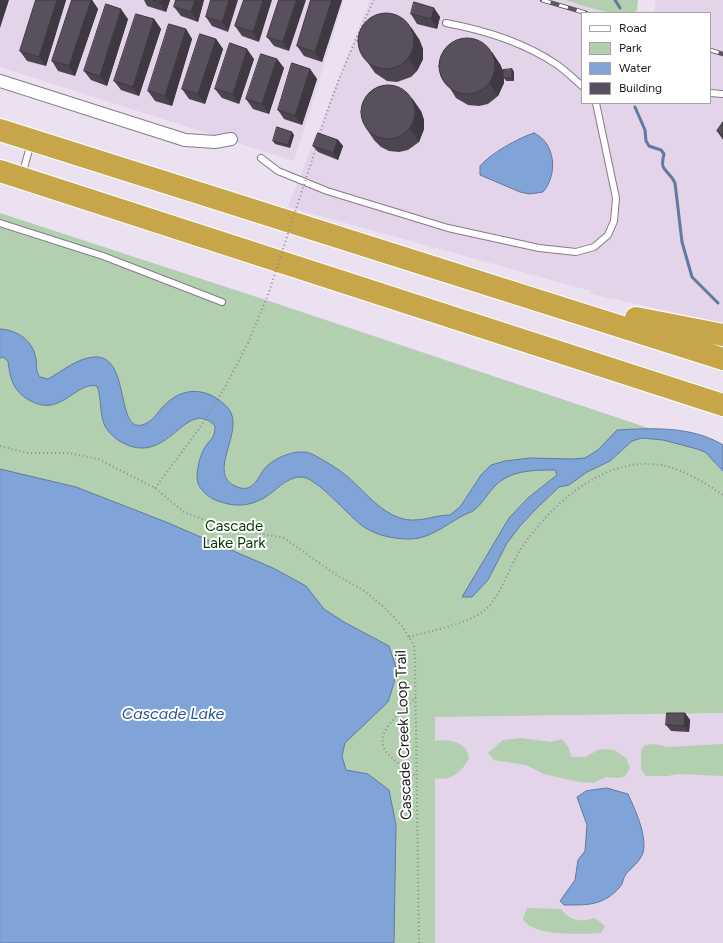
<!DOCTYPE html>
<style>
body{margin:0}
#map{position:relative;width:723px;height:943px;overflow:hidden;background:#ece1f0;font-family:Figtree,sans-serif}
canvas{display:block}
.legend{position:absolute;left:581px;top:12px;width:130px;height:92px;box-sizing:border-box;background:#fff;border:1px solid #a5a3a5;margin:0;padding:5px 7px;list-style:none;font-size:12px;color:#1d191e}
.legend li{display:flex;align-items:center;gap:8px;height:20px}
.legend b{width:20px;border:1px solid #a5a3a5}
</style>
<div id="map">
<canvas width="723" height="943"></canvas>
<ul class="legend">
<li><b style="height:5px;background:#fff"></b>Road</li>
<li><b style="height:11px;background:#b2cfb0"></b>Park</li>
<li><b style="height:11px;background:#80a3d8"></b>Water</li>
<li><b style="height:11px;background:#58505d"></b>Building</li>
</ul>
</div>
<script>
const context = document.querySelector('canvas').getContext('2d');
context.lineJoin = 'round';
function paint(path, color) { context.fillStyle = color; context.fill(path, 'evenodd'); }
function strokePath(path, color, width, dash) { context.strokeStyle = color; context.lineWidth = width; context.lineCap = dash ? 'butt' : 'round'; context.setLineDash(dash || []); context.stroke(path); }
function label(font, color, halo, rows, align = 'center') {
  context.font = font + ' Figtree,sans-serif'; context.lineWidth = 4; context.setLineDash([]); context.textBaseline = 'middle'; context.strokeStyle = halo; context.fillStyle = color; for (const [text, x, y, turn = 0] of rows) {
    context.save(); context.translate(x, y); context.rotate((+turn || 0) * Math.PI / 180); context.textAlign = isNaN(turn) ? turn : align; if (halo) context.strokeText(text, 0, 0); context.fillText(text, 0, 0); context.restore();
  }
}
paint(new Path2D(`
 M0,0h344l-50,161 -294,-94z
 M370,0h195l46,13h-29v90h128v-90h-77l4,-2 17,1 2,-12h67v323l-132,-29v-3l-303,-84z
 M723,713v230h-288v-226z`), '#e3d4e9');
paint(new Path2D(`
 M565,0h73l-1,11c-17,9 -54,-6 -72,-11z
 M0,213l275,90 448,150v260l-288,4v24c9,-2 25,0 31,8 1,2 2,6 3,9 -6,13 -19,24 -34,20v165h-435z
 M521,738l30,4 11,-3 6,8 4,10h13l15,-8 14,1 12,8 4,10 -5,8 -6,2 -13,-1 -13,6 -14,-1 -35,-8 -18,-9 -32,-5 -6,-7 15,-13z
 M654,744l14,3 55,-3v32l-45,-2 -10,2h-22l-5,-6v-19l4,-6z
 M527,908l34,1c10,13 19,13 34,9l10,8 -4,7c-19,1 -68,4 -78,-14z`), '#b2cfb0');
const water = new Path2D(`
 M534,133c22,10 24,42 9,59l-13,2 -10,-2 -40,-17v-9c10,-12 38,-28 54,-33z
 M0,329c17,1 33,11 36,30 1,7 -1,11 4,18l8,2c14,-8 30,-21 46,-22 38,-3 20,80 51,67 10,-4 14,-15 22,-21 19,-18 44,-14 61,5 19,22 -24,66 9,79 19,7 21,-14 31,-22 9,-8 25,-14 36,-13 6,0 12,4 17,7 9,5 19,11 27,18 16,14 31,34 52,41 17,6 34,-3 50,-3l10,-8 21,-32 10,-10 14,-4 25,-3 42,1 13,-1 13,-8 19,-20c36,-2 75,-4 106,15v26l-18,-19 -8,-3 -34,-9 -21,-2 -10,3 -22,20 -23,11 -18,13 -10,2 -23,22 -16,17 -13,17 -19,37 -16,17h-10l47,-79 19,-20 29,-23 -2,-5c-18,0 -38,0 -53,10 -12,8 -18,23 -29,31 -3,2 -8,3 -11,5 -16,9 -33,23 -52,23 -16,0 -32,-3 -46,-12 -14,-9 -48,-51 -63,-50 -10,0 -19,7 -26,13 -20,17 -39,19 -62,9 -7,-4 -16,-12 -16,-21 0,-9 2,-20 7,-29 6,-11 11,-9 11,-23 -29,-30 -45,39 -90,18 -9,-4 -15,-10 -20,-18 -6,-12 -3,-28 -8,-40 -22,-5 -36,33 -68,14 -16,-9 -19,-22 -21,-39l-5,-4 -3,1z
 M0,469l76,18 90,35 107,46 33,18 18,23 20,13 45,24 7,21 -2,16 -6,19 -43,41 -3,13 4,14 22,4 21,16 7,35 -2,118h-394z
 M607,788l21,6c7,16 16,34 16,52 0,13 -10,19 -18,28 -3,4 -3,10 -6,13 -17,19 -32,18 -56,18l-4,-4 15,-21 3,-20 7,-9 2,-26 -10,-28 9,-6z`);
paint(water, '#80a3d8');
strokePath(water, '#627aa0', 1);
strokePath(new Path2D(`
 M615,0l5,8
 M635,107l10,23 1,11 3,5 12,4 3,4c-5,19 4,14 11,29l7,59 10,35 26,26`), '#627aa0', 3);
const lane = new Path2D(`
 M446,23c38,7 77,19 110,41 9,6 18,15 26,22
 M710,93l13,1
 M261,158l17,13 49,20 121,37 91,20 37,4 18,-5 14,-12 6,-14 2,-23 -20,-95
 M22,175l9,-32
 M0,223l103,33 119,46`);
const street = new Path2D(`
 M0,81l185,59 30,2 16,-3`);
const highway = new Path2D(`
 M0,130l723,229
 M0,171l723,234
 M636,318l87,17`);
strokePath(lane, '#847b88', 8);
strokePath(street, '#847b88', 14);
strokePath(highway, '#fff', 24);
strokePath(new Path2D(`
 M0,446l28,7h41l29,6 57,29 30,25 41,14 58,11 51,36 28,16 23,19 16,17 7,11 5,9 1,14 4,283
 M155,488l44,-59 26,-42 23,-44
 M409,637c23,-7 63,-13 79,-30 15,-16 21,-40 33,-58 27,-41 77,-88 130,-85 26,1 51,17 72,31
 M416,697c-14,15 -49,39 -26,59 8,8 18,14 27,21`), '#908893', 2, [1, 3]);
strokePath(lane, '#fff', 6);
strokePath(street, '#fff', 12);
strokePath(highway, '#c7a549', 22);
const rail = new Path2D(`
 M542,0l44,13
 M710,50l13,4`);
strokePath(rail, '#5d575f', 4.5);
strokePath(rail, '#fff', 3, [9]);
strokePath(new Path2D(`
 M320,134c14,-46 33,-90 54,-134
 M248,343l20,-48 48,-147`), '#908893', 2, [1, 3]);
paint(new Path2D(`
 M36,0h30l-20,66 -19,-5 -7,-10z
 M72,0h20l6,9 -23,67 -17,-5 -6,-10z
 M144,0h26l-4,12 -19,-6z
 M176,0h28l-6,22 -17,-6 -7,-9z
 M211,0l17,32 -16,-6 -6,-9z
 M244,0l15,42 -17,-6 -7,-10z
 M279,0l10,51 -15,-5 -7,-9z
 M311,0h31l-20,62 -18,-6 -7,-10z
 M434,8l6,9 -3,12 -20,-5 -6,-10z
 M128,19l-21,67 -16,-6 -7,-9z
 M154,19l7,10 -22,67 -18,-6 -7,-9z
 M186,29l6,10 -20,67 -17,-5 -7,-10z
 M216,39l7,10 -18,55 -16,-5 -7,-10z
 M419,39l4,10v10l-6,12 -6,6 -14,5 -10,-1 -12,-8 -14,-20z
 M254,59l-15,45 -17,-6 -7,-9z
 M277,59l7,9 -15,46 -16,-5 -7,-10z
 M500,64l3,8 9,-3 2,3v9h-8l-2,-3v5l-6,13 -10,8 -9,2 -11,-1 -12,-7 -8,-13z
 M310,69l7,10 -15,46 -18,-6 -6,-9z
 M421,111l3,9v9l-5,13 -11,8 -9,2 -10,-1 -8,-4 -7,-7 -8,-12z
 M723,122v18l-6,-9z
 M294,135l-4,13 -15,-4 -2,-3z
 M338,140l5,6 -5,14 -20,-8 -5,-6z
 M685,713l5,7 -1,12 -18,-1 -5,-6z`), '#4c4550');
paint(new Path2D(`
 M0,0h9l-9,28z
 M57,0h9l-20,66 -7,-9z
 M91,0h1l6,9 -23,67 -6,-10z
 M160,0h10l-4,12 -7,-10z
 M195,0h9l-6,22 -7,-10z
 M229,0h9l-10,32 -6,-10z
 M263,0h9l-13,42 -6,-10z
 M296,0h10l-17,51 -6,-9z
 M332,0h10l-20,62 -7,-10z
 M434,8l6,9 -3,12 -6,-10z
 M121,9l7,10 -21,67 -7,-10z
 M154,19l7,10 -22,67 -6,-9z
 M411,27l8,12 4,10v10l-6,12 -9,-13z
 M186,29l6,10 -20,67 -7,-10z
 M216,39l7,10 -18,55 -7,-10z
 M247,49l7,10 -15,45 -6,-10z
 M492,52l8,12 4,9v10l-6,13 -9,-13z
 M277,59l7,9 -15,46 -7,-10z
 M310,69l7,10 -15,46 -7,-9z
 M512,69l2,3v9l-2,-3z
 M412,98l9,13 3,9v9l-5,13 -9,-13z
 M292,132l2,3 -4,13 -2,-3z
 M338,140l5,6 -5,14 -5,-7z
 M685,713l5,7 -1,12 -5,-6z`), '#3e3841');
const building = new Path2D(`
 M36,0h21l-18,57 -19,-6z
 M72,0h19l-22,66 -17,-5z
 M153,0h7l-1,2z
 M176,0h19l-4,12 -17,-5z
 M211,0h18l-7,22 -16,-5z
 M244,0h19l-10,32 -18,-6z
 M279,0h17l-13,42 -16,-5z
 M311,0h21l-17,52 -18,-6z
 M414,2l20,6 -3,11 -20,-5z
 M106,4l15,5 -21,67 -16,-5z
 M358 41a28 28 0 1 1 56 0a28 28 0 1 1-56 0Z
 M136,14l18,5 -21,68 -19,-6z
 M169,24l17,5 -21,67 -17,-5z
 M200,34l16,5 -18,55 -16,-5z
 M439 66a28 28 0 1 1 56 0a28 28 0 1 1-56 0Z
 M230,43l17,6 -14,45 -18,-5z
 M261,54l16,5 -15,45 -16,-5z
 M292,63l18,6 -15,47 -17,-6z
 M512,69v9h-9v-8z
 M361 112a27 27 0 1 1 54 0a27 27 0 1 1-54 0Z
 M723,122v13l-6,-4z
 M277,127l15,5 -4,13 -15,-4z
 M318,133l20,7 -5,13 -20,-7z
 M667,713h18l-1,13 -18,-1z`);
paint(building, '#58505d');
strokePath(building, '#3e3841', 1);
label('15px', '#073a08', '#fff', [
 ["Cascade",234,527],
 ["Lake Park",234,544]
]);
label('15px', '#1d191e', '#fff', [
 ["Cascade Creek Loop Trail",404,735,-92]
]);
label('italic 16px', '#285394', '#fff', [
 ["Cascade Lake",173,714]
]);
</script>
